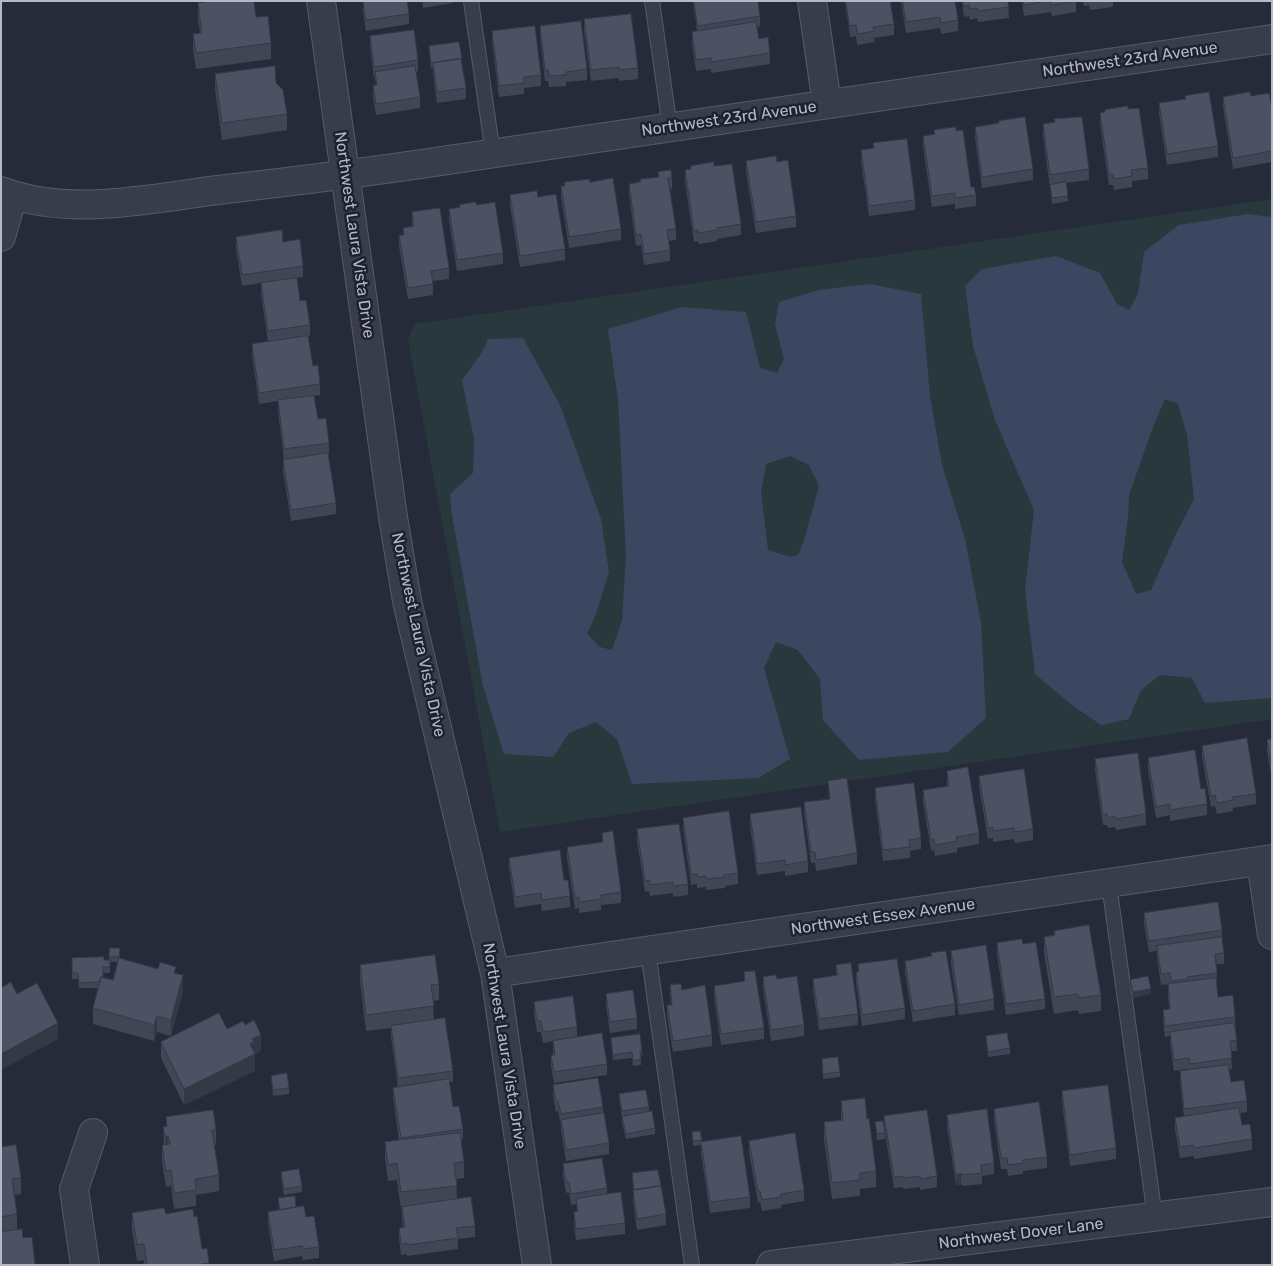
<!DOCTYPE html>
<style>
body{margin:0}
#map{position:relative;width:1273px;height:1266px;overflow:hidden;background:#262b3a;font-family:Rubik,sans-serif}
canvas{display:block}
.frame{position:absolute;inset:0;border:2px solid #b5b8c6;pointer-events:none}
</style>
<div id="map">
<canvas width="1273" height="1266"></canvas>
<div class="frame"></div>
</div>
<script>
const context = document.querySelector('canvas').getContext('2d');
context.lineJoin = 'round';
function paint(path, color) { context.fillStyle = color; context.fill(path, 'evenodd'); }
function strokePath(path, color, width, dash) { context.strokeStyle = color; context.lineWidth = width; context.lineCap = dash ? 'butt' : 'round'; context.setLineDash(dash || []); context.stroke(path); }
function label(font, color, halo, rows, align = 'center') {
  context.font = font + ' Rubik,sans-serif'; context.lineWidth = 5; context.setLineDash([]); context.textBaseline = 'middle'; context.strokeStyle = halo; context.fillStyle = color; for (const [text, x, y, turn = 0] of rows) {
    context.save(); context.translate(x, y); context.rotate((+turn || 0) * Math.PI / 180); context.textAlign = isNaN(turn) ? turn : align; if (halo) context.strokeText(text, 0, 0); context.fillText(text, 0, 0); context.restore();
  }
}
paint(new Path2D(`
 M1272,199v520l-772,113 -92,-492 6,-16z`), '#29383c');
paint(new Path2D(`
 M1248,214l24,3v481l-67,5 -13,-25 -32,-3 -19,15 -12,29 -28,6 -29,-20 -37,-31 -10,-84 9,-80 -39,-90 -22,-74 -8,-60 17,-17 74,-13 44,17 17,31 12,6 9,-16 6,-42 35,-27zM1165,399l13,5 9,31 7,64 -18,35 -25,56 -15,4 -14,-32 6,-44 1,-23 24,-68z
 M870,284l51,10 9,102 12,69 23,74 16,83 5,96 -38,34 -89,8 -36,-40 -3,-41 -22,-29 -22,-8 -12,26 26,91 -32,19 -126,6 -15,-45 -21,-17 -27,11 -16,24 -49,-3 -21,-68 -31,-171 -2,-21 23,-21 1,-34 -12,-59 19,-26 7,-15 35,-1 37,67 41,114 8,53 -13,42 -9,20 13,13 12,3 10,-30 4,-64 -8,-156 -10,-71 74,-22 64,5 14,56 17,5 7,-14 -9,-35 4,-22 40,-12zM790,456l19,9 10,21 -14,51 -7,18 -8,2 -22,-7 -7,-57 5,-29z`), '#3d4661');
const lane = new Path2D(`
 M471,1l22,153
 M652,1l18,127
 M1109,884l46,333
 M648,951l44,314`);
const street = new Path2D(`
 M321,1l72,516 14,84 88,372 42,292
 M812,1l15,103
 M1,191c69,26 147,8 217,-1 79,-9 158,-19 237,-31 272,-40 544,-80 817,-120
 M1,237l12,-42
 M1261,861l11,74
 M495,973l777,-114
 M85,1265l-11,-76 19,-56
 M771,1265l501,-63`);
strokePath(lane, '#575b69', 16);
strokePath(street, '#575b69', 30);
strokePath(lane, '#393d4b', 14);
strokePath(street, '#393d4b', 28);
paint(new Path2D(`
 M422,1h31v2l-30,5z
 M693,1h65l2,15v11h-3l2,12 11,14v11l-59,9v-4l-15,2 -4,-28v-11l5,-1z
 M845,1h45l4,23v11l-20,3v4l-17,3 -1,-9 -6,1z
 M901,1h54l3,19v11l-17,3 -1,-6 -34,5z
 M962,1h46l1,17 -31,4 -1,-4 -7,2 -1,-4 -5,1z
 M1022,1h54v11l-24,4 -1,-4 -27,4z
 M1083,1h41l-11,1v5l-23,3 -1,-5 -5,1z
 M363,2l46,12v10l-43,7 -3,-19z
 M198,3l58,14 15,26v16l-75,10 -3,-19v-16l7,-1 -2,-14z
 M584,19l54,49v11l-19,2v-3l-28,3 -7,-51z
 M540,26l47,43v11l-21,2v4l-17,1 -1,-6h-3l-5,-44z
 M492,31l49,44v11l-17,2v6l-25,3 -7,-55z
 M370,36l48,24v11l-2,1 4,25v11l-44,7 -3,-19v-11h3l-1,-8 -1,1 -4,-31z
 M429,46l33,12v5l4,25v11l-29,4 -4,-29v-6l-2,1 -2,-17z
 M215,74l61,9 11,31v16l-65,10 -7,-50z
 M1185,96l33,50v11l-51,8 -8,-51v-11l26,-4z
 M1251,96l21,13v53l-39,7 -10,-62v-10z
 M1128,109l20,59v11l-16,2v6l-18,3 -1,-5h-4l-9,-61v-11z
 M1043,124l46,45v11l-23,3 2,18 -16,3 -9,-69z
 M975,127l58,42v11l-51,8 -7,-50z
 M934,130l37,57 5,8v11l-21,3v-5l-23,3 -9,-60v-11l11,-2z
 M873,143l42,57v10l-46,6 -8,-55v-11l12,-2z
 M746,161l50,55v11l-40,6 -10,-61z
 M691,166h23l27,58v11l-24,4v2l-18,3 -1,-3 -4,1 -9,-61v-11l6,-1z
 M658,172l14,6v11h-2l6,40v11l-7,1 1,9v11l-26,4 -3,-20 -5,1 -7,-51v-11l29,-7z
 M564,182h26l31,47v11l-52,8 -8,-51v-11h3z
 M510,195l55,54v11l-45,7 -10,-61z
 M476,205l27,48v11l-46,7 -8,-51v-11z
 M412,212l37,56v11l-16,2v14l-25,4 -9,-53v-11h4v-7l9,-2z
 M236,237l47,5 20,24v11l-6,1 3,23 10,24v11h-2l5,30 7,18v11l-6,1 4,23 11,24v11h-1l8,49v11l-45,7 -8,-50v-11h1l-6,-49v-10l-19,3 -7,-49v-11l16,-2 -7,-48v-11l-19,3 -6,-38z
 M1272,739v40l-5,-28v-11z
 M1202,746l54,48v10l-23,4v3l-16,3 -2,-8 -4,1 -9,-50z
 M1148,758l53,31 6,15v11l-37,6v-6l-14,3 -8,-49z
 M1095,759l51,55v11l-30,5 -1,-3 -7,1 -1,-3h-4l-8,-55z
 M947,771l32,62v11l-22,4v4l-22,4 -1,-6 -3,1 -8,-50v-11l24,-4z
 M979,776l54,53v11l-18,3 -1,-4 -21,3v-4l-5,1 -9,-52z
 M828,781l29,72v11l-41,7 -1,-8h-4l-7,-50v-11l25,-3z
 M875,788l46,50v11l-11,2v7l-27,3 -8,-62z
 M750,814l58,47v11l-23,4v-5l-28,4 -7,-50z
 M683,818l55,55v11l-13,2v2l-19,2v-3l-9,1v-4l-6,1 -8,-56z
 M637,829l51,55v11l-15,2v-4l-23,3 -1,-5 -4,1 -8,-52z
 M602,833l19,59v11l-20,2v5l-22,3v-5l-4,1 -8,-51v-11l35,-5z
 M509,858l55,22 6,16v11l-28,4 -1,-7 -26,4 -6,-40z
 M1144,913l78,17v8l2,15v11h-8l1,9v11l1,13 17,20 2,34h-6l1,18 -3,1 2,12 16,19v11l-7,1 2,12 10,14v11l-58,9v-3l-14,2 -5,-29v-11l9,-1 -4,-35v-11l9,-1v-1l-15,2 -4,-28v-7l-5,1 -2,-16v-11l6,-1 -1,-14v-11h2l-9,1 -4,-28v-6l-8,1 -5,-28z
 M1054,931l47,64v16l-22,3 -1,-4 -24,4 -10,-61v-16l10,-2z
 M997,943l26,1 22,55v10l-39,6 -9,-61z
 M110,948h10v10l56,16 7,18 -12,44 -14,-4 -3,9 -61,-17v-16l5,-20h-19l-1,-9h-6v-21l37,2zM110,962h8l-5,18 -10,-3v-4h7z
 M951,951l43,48v11l-35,5 -8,-51z
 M931,953l24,51v11l-42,7 -8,-50v-11l26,-5z
 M858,964l47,44v11l-43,7 -6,-43v-11h2z
 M360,965l79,19v16l-6,1 1,19 19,51v11h-4l4,25 10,22v10l-2,1 3,22v16l-8,1 1,20 18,27v11l-17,2v10l-51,7v-2l-6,1 -2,-16v-11l4,-1 -1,-9v-9h-1l-4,-29 -9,1 -3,-23v-16l14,-2 -6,-42v-10l5,-1 -7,-50v-9l-25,3 -6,-50z
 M836,965l22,49v11l-39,5 -6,-40v-11l23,-4z
 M744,972l20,56v11l-43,6 -7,-49v-10l30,-5z
 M763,977l14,2 27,46v11l-33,5 -8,-53z
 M1130,980l21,14 -18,4 -3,-13z
 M670,985l12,5 30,45v11l-39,6 -6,-36v-11h4l-1,-9z
 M606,994l31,24v11l-27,4 -4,-28z
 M534,1002l43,25v10l30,27v11l-53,8 -3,-17v-11h2v-14l-10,2 -2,-11h-4l-3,-19z
 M245,1025l16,26 -6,3v17l-71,34 -23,-47v-16l66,-13z
 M986,1036l24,12v6l-22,3 -2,-15z
 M611,1038l31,13v5l-1,1v8l-8,1 -1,-8 -19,2 -2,-16z
 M822,1059l18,13v5l-17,2z
 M271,1076l18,12v6l-16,2z
 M553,1085l50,22v6l6,30v11l-43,7 -5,-30v-6l-3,-14 -2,1 -3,-16z
 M1062,1091l54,57v11l-46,7 -8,-64z
 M619,1094l30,13v5l6,16v6l-29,5 -4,-16v-6l11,-2 -11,2 -3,-18z
 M841,1101l26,18 9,52v16l-16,2v7l-28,3 -8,-60v-17l17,-2z
 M994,1109l53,48v11l-24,3v3l-15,2 -1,-7h-6l-7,-49z
 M947,1115l47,48v11l-12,2v8l-20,2 -1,-2 -5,1 -9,-59z
 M884,1116l53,60v11l-17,3v-3l-17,2v-2l-9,1 -10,-61z
 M166,1117l50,12v16l-2,1 5,29v16l-23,4v11l-22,3 -3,-23 -5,1 -4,-26v-16h2l-1,-18 3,-1z
 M875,1122l10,11v6l-8,1z
 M692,1132l10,8v2l48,55v11l-40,5 -9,-60v-8l-8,1z
 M749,1141l55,49v11l-23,4v3l-19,3 -2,-9 -2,1 -9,-51z
 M1,1147l20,31v16l-6,1 2,19v16l-16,35z
 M563,1164l44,24v6l18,29v11l-49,6 -2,-17v-11l3,-1 -1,-7 -5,1 -2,-13 -3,1 -3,-18z
 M281,1172l21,14v6l-18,3 -3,-17z
 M632,1173l29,13 5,28v11l-29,5 -4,-29v-11z
 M278,1198l18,9 10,10 13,30v11l-16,2 -1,-4 -28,5 -6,-38v-11l11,-2z
 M132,1213l34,1 28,3 8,32 5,-1 2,17h-65v-5l-7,1 -5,-32z`), '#414655');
paint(new Path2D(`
 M183,975v17l-12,44v-16z
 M1151,989v5l-18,4v-6z
 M157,1016v16l-3,9v-16z
 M58,1023v16l-57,31v-16z
 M261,1035v16l-7,4 1,-1v17l-71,34v-16l66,-45 2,-5z
 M165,1136h3v16l-3,1z
 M961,1173v11l-5,1v-10z`), '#353945');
const building = new Path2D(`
 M212,1h42l2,16 12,-1 3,27 -75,10 -3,-19 9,-1 -4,-30z
 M407,1l2,13 -43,6 -3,-18z
 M694,1h64l2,15 -62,10z
 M846,1h44l4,23 -21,3 1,4 -17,3 -1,-9 -6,1z
 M903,1h52l3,19 -17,3 -1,-6 -34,5z
 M963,1h45l1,6 -31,4 -1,-3 -7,1 -1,-4 -5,1z
 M1023,1h24l-23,4z
 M1051,1h24l-23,4z
 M631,14l7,54 -19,2v-3l-28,3 -7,-51z
 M581,21l6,48 -21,3v3l-17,1 -1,-6h-3l-5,-44z
 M756,22l3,17 9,-2 2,16 -59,9v-4l-15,2 -4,-28z
 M535,26l6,49 -17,2v6l-25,3 -7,-55z
 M414,30l4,30 -44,7 -4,-31z
 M459,42l3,16 -31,5 -2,-17z
 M461,59l5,29 -29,4 -4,-29z
 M275,66l1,17 7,7 4,24 -65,9 -7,-49z
 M415,66l5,31 -44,7 -3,-19h4l-2,-13z
 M1209,92l9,54 -51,8 -8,-51 27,-4 -1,-3z
 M1250,92l1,4 18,-3 3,16v42l-39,7 -10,-61z
 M1128,106v3l11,-1 9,60 -17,2 1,6 -18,3 -1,-5h-4l-9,-61 5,-1v-2z
 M1025,117l8,52 -51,8 -7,-50 24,-4v-2z
 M1082,117l7,52 -39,6 -7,-51 12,-2 -1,-3z
 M956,127v4l7,-1 8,57h3l2,8 -21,3v-5l-23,3 -9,-60 12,-2 -1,-4z
 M907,139l8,61 -46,6 -8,-56 13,-2 -1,-5z
 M776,156l1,6 11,-2 8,56 -40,6 -10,-61z
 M714,162v4l18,-2 9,60 -24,4v2l-18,3 -1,-3 -4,1 -9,-61 6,-1v-3z
 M671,170l1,8h-4l8,51 -9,1 3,20 -26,4 -3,-20 -5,1 -7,-51 12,-2 -1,-3 19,-2 -1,-5z
 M613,178l8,51 -52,8 -8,-51h4l-1,-4 25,-3 1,3z
 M1066,182l2,14 -16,2 -2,-13z
 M537,191l1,6 18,-3 9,55 -45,7 -10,-61z
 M476,202v3l19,-3 8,51 -46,7 -8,-51 11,-2 -1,-2z
 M440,208l9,60 -18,3 2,13 -25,4 -9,-53h5l-1,-7 11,-2 -2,-14z
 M282,230l1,12 17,-3 3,27 -61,9 -6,-38z
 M297,278l3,23 6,-1 4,25 -42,6 -7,-48z
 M308,336l5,30 5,-1 2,19 -61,9 -7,-49z
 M314,396l4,23 8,-1 3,25 -45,6 -6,-49z
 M328,453l8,50 -45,7 -8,-50z
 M1247,738l9,56 -24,3 1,3 -16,3 -2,-8 -4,1 -9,-50z
 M1272,739v29l-5,-28z
 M1195,750l6,39 4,-1 2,16 -37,6v-6l-14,3 -8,-49z
 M1138,753l8,61 -30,5 -1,-3 -7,2 -1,-4h-4l-8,-55z
 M968,767l11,66 -23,4 1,4 -22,4 -1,-6 -3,1 -8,-50 26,-4 -2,-15z
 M1024,769l9,60 -18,3 -1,-4 -21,3v-4l-5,1 -9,-52z
 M847,778l10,75 -41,7 -1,-8h-4l-7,-50 26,-3 -2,-18z
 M914,783l7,55 -12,2 1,7 -27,3 -8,-62z
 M801,807l7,54 -23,4v-5l-28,4 -7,-50z
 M729,811l9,62 -14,2 1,2 -19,2v-3l-9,1v-3h-6l-8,-56z
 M679,824l9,60 -15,2v-4l-23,3 -1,-5 -4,1 -8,-52z
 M613,831l8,61 -20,3v4l-22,3v-5l-4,1 -8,-51 36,-5 -1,-9z
 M560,850l4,30h4l2,16 -28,4 -1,-7 -26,4 -6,-39z
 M1218,902l4,28 -73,11 -5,-28z
 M1089,925l12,70 -22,3 -1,-4 -24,3 -10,-60 11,-2 -1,-4z
 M1222,937l2,16 -9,1 2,19 -30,4v2l-16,2 -1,-8 -9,1 -4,-28z
 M1022,939l1,5 13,-2 9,57 -39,5 -9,-61z
 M986,945l8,54 -35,6 -8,-54z
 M110,948h10l-1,9h-10z
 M946,951l9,53 -42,7 -8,-50 27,-5 -1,-3z
 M435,955l4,29 -8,1 3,21 -68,9 -6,-50z
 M104,957v3h6v7h-7v10h-2l-1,5 -21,1 -1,-10h-6v-15z
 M119,958l39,11 2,-7 16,5 -2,6 9,2 -12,45 -14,-4 -3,9 -61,-17 8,-31 12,3z
 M897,959l8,49 -43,7 -6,-43h3l-1,-8z
 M851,963l7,51 -39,5 -6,-40 25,-4 -2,-10z
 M755,971l9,57 -43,6 -7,-48 31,-5 -1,-9z
 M776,975l1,4 20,-3 7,49 -33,5 -8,-53z
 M1148,976l3,13 -18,3 -3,-12z
 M1216,978l2,19 15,-2 2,22 -70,9 -2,-16 7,-1 -2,-25z
 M11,982l6,12 20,-11 21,40 -57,31v-66z
 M681,984l1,6 23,-5 7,50 -39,6 -6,-36h5l-2,-20z
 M633,990l4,28 -27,4 -4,-28z
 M573,996l4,31 -34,5 -2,-11h-4l-3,-19z
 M219,1013l8,16 16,-8 2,4 9,-5 7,15 -9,4 2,3 -4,2 5,10 -71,35 -23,-47z
 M445,1018l8,53 -55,7 -7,-52z
 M1234,1023l3,17 -7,1 2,17 -42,6 -1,-6 -15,2 -4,-28z
 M602,1033l5,31 -53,8 -3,-17h4l-2,-14z
 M1007,1033l3,15 -22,4 -2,-16z
 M640,1034l2,17h-2l1,8 -8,2 -1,-9 -19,3 -2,-17z
 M838,1057l2,15 -17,2 -1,-15z
 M1228,1065l3,17 13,-2 3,21 -63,8 -4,-38z
 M287,1073l2,15 -16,2 -2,-14z
 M598,1078l5,29 -42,7 -3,-13h-2l-3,-16z
 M449,1079l4,28 6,-1 4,23 -62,9 -8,-50z
 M1108,1085l8,63 -46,7 -8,-64z
 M646,1090l3,17 -27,4 -3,-17z
 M865,1098l2,21 2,-1 7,53 -16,2v7l-28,3 -8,-61 19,-2 -2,-19z
 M1039,1102l8,55 -24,3v3l-15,2 -1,-7h-6l-7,-49z
 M1239,1108l3,17 8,-1 2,15 -58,9v-3l-14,2 -5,-29z
 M987,1109l7,54 -13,2 1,8 -20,2 -1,-2 -5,2 -9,-60z
 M213,1110l3,19 -4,1 7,45 -24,4 1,11 -22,3 -3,-23 -5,1 -4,-26 8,-1 -2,-8h-3l-2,-9 4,-1 -1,-9z
 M927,1110l10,66 -17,3v-3l-17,2v-2l-9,1 -10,-61z
 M652,1111l3,17 -29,6 -4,-17z
 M604,1113l5,30 -43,7 -5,-30z
 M883,1121l2,12 -8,1 -2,-12z
 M700,1131l2,9 -9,1 -1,-9z
 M460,1133l4,29 -10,1 3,23 -56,6 -4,-29 -9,2 -3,-23z
 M795,1133l9,57 -23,4v3l-19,3 -2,-9 -2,1 -9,-51z
 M741,1136l9,61 -40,5 -9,-60z
 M16,1145l5,33 -9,1 5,35 -16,3v-70z
 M602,1158l5,30 -36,6 -2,-12h-3l-3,-18z
 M299,1169l3,17 -18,3 -3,-17z
 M658,1170l3,16 -27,4 -2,-17z
 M661,1186l5,28 -29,5 -4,-29z
 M621,1192l4,31 -49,6 -2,-17 4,-1 -2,-12z
 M295,1196l1,11 -16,3 -2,-12z
 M471,1197l4,29 -19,2 2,10 -51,7v-2l-6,1 -2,-16 6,-1 -3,-20z
 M304,1206l2,11 8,-1 5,31 -16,2 -1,-3 -28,4 -6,-38z
 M164,1208l2,6 27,-5 1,8 3,-1 5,33 5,-1 2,15 -8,1v1h-54l-3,-21 -7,1 -5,-32z
 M22,1229l1,9 9,-1 3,28h-34v-33z`);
paint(building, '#4c5163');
strokePath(building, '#353945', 1);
label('16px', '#b5b8c6', '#1e2230', [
 ["Northwest 23rd Avenue",1130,60,-8],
 ["Northwest 23rd Avenue",729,119,-8],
 ["Northwest Laura Vista Drive",354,235,82],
 ["Northwest Laura Vista Drive",418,635,78],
 ["Northwest Essex Avenue",883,917,-8],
 ["Northwest Laura Vista Drive",504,1046,81],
 ["Northwest Dover Lane",1021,1234,-7]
]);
</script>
